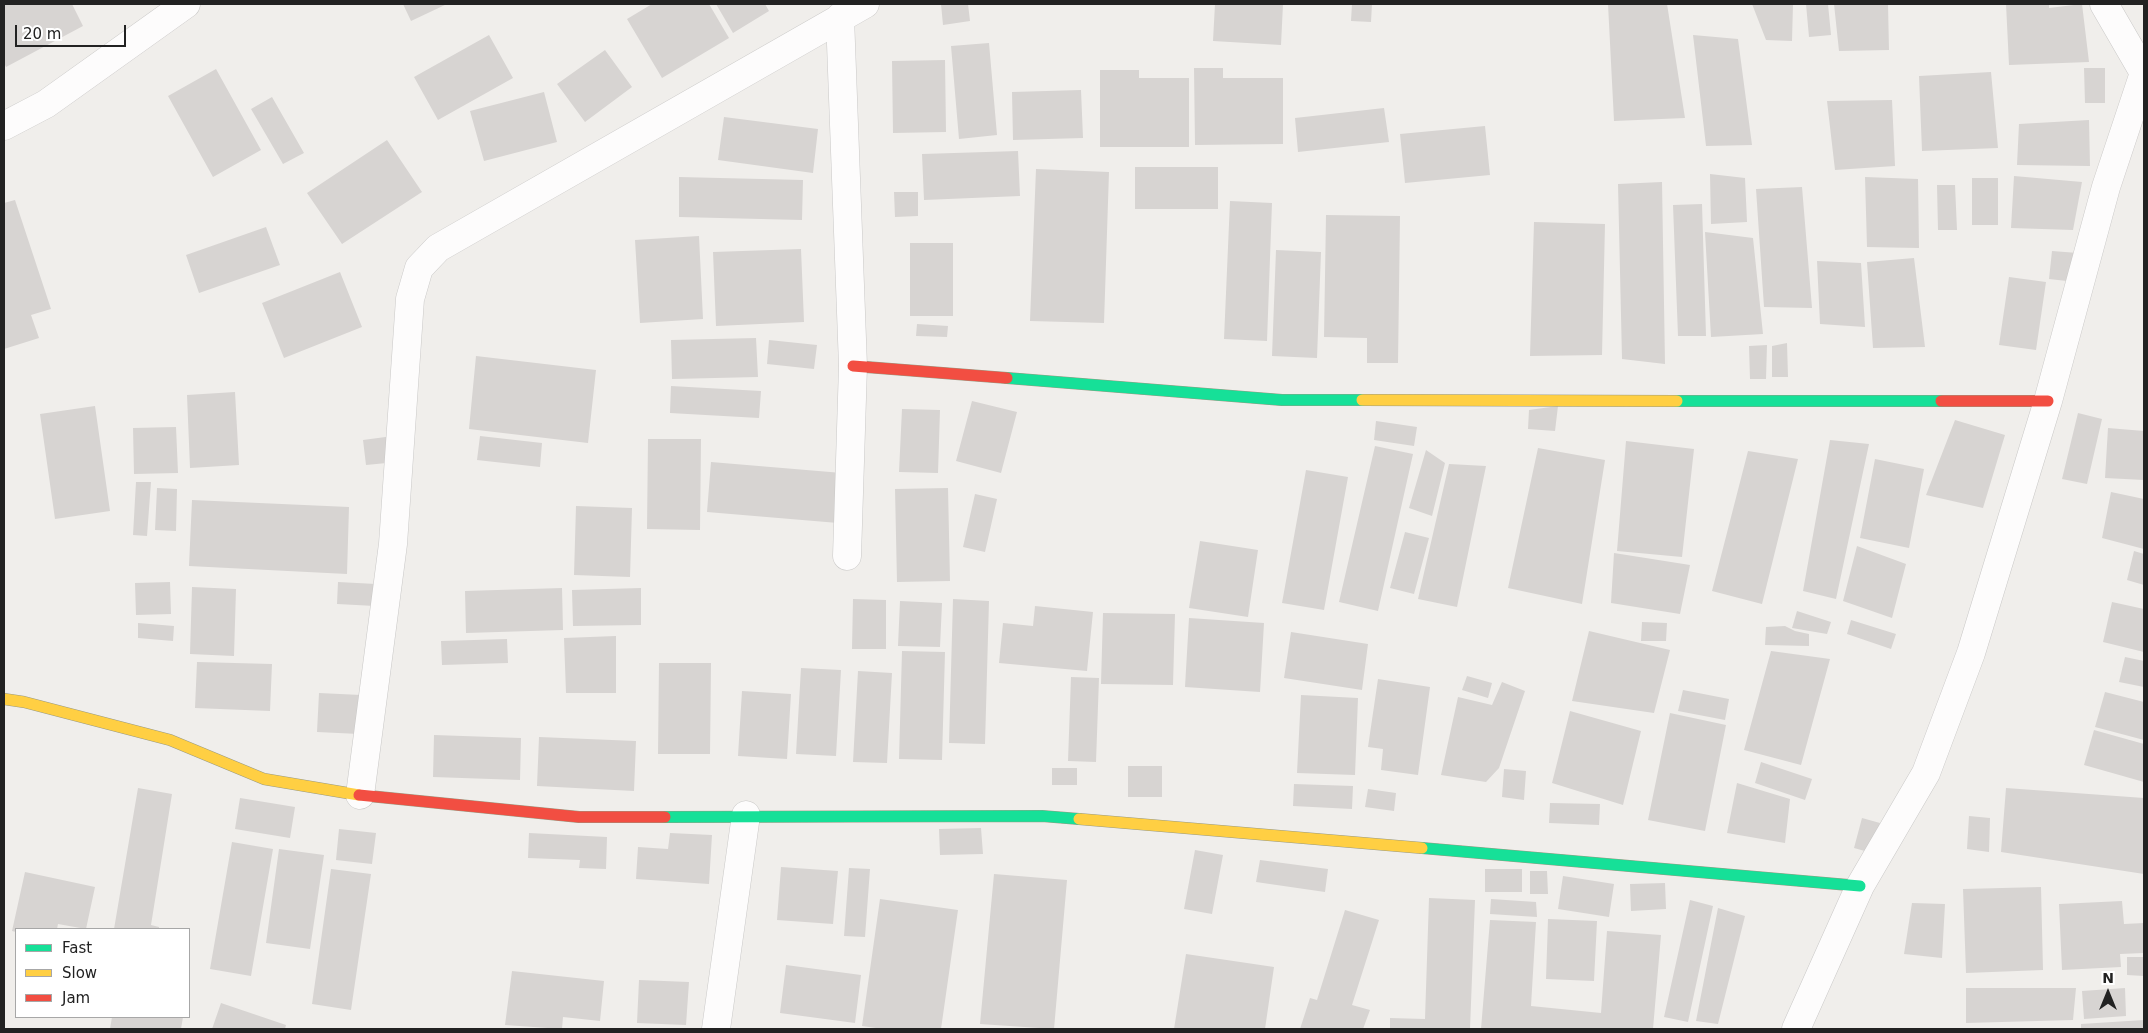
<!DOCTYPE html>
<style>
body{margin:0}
#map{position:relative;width:2148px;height:1033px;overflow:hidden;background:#f0eeeb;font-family:"DejaVu Sans",sans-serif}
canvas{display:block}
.frame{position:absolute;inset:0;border:5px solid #222;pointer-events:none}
.legend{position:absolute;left:15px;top:928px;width:175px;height:90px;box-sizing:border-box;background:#fff;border:1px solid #a7a7a7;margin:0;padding:6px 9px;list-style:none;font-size:15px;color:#222}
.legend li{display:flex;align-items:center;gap:10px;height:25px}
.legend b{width:25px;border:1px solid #a7a7a7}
.north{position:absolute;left:2083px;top:968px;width:50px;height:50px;-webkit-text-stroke:4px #fff;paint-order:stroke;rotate:0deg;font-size:14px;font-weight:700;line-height:20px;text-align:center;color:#222}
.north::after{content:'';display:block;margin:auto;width:18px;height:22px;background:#222;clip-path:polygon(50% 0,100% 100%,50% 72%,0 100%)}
.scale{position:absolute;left:15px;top:25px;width:111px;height:22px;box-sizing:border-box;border:2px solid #222;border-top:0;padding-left:6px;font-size:15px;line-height:18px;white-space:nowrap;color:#222;-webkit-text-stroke:4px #fff;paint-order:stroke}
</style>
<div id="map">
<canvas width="2148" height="1033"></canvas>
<div class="frame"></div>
<ul class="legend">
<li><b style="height:6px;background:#16e098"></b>Fast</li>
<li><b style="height:6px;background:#ffcf43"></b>Slow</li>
<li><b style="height:6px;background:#f24e42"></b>Jam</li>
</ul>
<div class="north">N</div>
<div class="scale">20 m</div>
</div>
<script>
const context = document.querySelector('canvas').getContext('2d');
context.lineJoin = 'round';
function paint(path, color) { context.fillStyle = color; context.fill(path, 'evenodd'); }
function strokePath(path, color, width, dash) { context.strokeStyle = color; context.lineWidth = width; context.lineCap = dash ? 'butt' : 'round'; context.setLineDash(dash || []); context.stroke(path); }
paint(new Path2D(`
 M4,4h68l11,22 -77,41 -2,-4z
 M403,4h44l-36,17z
 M652,4h57l20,34 -67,40 -35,-59z
 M716,4h49l4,7 -36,22z
 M941,4h27l2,17 -27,4z
 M1215,4h68l-2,41 -68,-4z
 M1352,4h20l-1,18 -20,-1z
 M1608,4h59l18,114 -71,3z
 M1752,4h41l-1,37 -26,-1z
 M1806,4h22l3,31 -22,2z
 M1834,4h54l1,46 -50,1z
 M2006,4h43v4l33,-4 7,58 -80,3z
 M489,35l24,43 -75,42 -24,-43z
 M1693,35l45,4 14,106 -46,1z
 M989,43l8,92 -38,4 -8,-93z
 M605,50l27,37 -47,35 -28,-38z
 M945,60l1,72 -53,1 -1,-72z
 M1194,68h29v10h60v66l-88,1z
 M2084,68h21v35h-20z
 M216,69l45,81 -48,27 -45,-81z
 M1100,70h39v8h50v69h-89z
 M1991,72l7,76 -76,3 -3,-75z
 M1081,90l2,48 -70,2 -1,-48z
 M544,92l13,50 -73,19 -14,-50z
 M272,97l32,56 -21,11 -32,-55z
 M1892,100l3,66 -60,4 -8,-69z
 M1384,108l5,34 -91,10 -3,-34z
 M724,117l94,12 -5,44 -95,-13z
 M2089,120l1,46 -73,-1 2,-41z
 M1485,126l5,49 -85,8 -5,-49z
 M387,140l35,52 -80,52 -35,-51z
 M1018,151l2,45 -96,4 -2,-46z
 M1135,167h83v42h-83z
 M1036,169l73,3 -5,151 -74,-2z
 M1710,174l35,4 2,44 -36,2z
 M2014,176l68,6 -9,48 -62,-2z
 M679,177l124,3 -1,40 -123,-3z
 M1865,177l53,2 1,69 -52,-1z
 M1972,178h26v47h-26z
 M1662,182l3,182 -43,-5 -4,-175z
 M1937,185h18l2,45h-19z
 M1802,187l10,121 -48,-1 -8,-118z
 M894,192h24v24l-23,1z
 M15,200l36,109 -20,6 8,23 -35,11v-146z
 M1230,201l42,2 -5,138 -43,-2z
 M1702,204l4,132h-28l-5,-131z
 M1326,215l74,1 -2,147h-31v-25l-43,-1z
 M1534,222l71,2 -3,131 -72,1z
 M266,227l14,38 -81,28 -13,-38z
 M1705,232l48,6 10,96 -52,3z
 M699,236l4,83 -63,4 -5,-83z
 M910,243h43v73h-43z
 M801,249l3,73 -88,4 -3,-74z
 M1276,250l45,2 -4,106 -45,-2z
 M2052,251l26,2 -2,29 -27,-3z
 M1914,258l11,89 -52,1 -6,-86z
 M1817,261l44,2 4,64 -45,-3z
 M340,272l22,55 -78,31 -22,-55z
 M2009,277l37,5 -10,68 -37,-5z
 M917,324l31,2 -1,11 -31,-1z
 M756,338l2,39 -86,2 -1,-39z
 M769,340l48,5 -3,24 -47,-5z
 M1787,343l1,34h-16v-31z
 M1767,345l-1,34h-16l-1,-33z
 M476,356l120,14 -8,73 -119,-14z
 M671,386l90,5 -2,27 -89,-5z
 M235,392l4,73 -49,3 -3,-73z
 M972,401l45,11 -16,61 -45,-12z
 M95,406l15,105 -55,8 -15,-105z
 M1558,406l-3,25 -27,-2 1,-19z
 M902,409l38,1 -2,63 -39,-1z
 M2078,413l24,6 -15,65 -25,-5z
 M1955,420l50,15 -22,73 -57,-13z
 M1376,421l41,6 -3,19 -40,-6z
 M176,427l2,46 -44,1 -1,-46z
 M2108,428l36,3v49l-39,-2z
 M393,436l4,26 -31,3 -3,-25z
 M480,436l62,7 -2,24 -63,-7z
 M648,439h53l-1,91 -53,-1z
 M1830,440l39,4 -33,155 -33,-8z
 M1626,441l68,8 -12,108 -65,-6z
 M1375,446l38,8 -35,157 -39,-9z
 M1538,448l67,12 -23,144 -74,-16z
 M1426,450l19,13 -13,53 -23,-8z
 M1748,451l50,8 -36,145 -50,-13z
 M1875,459l49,10 -15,79 -49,-10z
 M711,462l131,11 -4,50 -131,-11z
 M1449,464l37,2 -29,141 -39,-8z
 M1306,470l42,7 -24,133 -42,-7z
 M136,482h15l-4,54 -14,-1z
 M157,488l20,1 -1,42 -21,-1z
 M948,488l2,93 -53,1 -2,-93z
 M2111,492l33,7v50l-42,-11z
 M975,494l22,5 -12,53 -22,-5z
 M192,500l157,7 -2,67 -158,-8z
 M576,506l56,2 -2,69 -56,-2z
 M1405,532l24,6 -15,56 -24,-6z
 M1200,541l58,9 -10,67 -59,-9z
 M1857,546l49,18 -14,54 -49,-17z
 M2134,551l10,3v31l-17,-5z
 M1614,553l76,12 -10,49 -69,-11z
 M170,582l1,32 -35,1 -1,-32z
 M338,582l38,2 -1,22 -38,-2z
 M192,587l44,2 -2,67 -44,-2z
 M562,588l1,42 -97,3 -1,-42z
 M641,588v37l-68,1 -1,-36z
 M853,599l33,1v49h-34z
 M953,599l36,2 -4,143 -36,-1z
 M900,601l42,2 -2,44 -42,-1z
 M2112,602l32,7v43l-41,-10z
 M1035,606l58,6 -6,59 -88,-8 4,-40 30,3z
 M1797,611l34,11 -4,12 -35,-6z
 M1103,613l72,1 -2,71 -72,-1z
 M1189,618l75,5 -4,69 -75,-5z
 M1851,620l45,14 -5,15 -44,-15z
 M1642,622l25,1 -1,18h-25z
 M138,623l36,3 -1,15 -35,-3z
 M1785,626l10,5 14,3v12l-44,-1 1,-18z
 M1589,631l81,19 -16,63 -82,-12z
 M1291,632l77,12 -6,46 -78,-12z
 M616,636v57h-50l-2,-55z
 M507,639l1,24 -66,2 -1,-24z
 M902,651l43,1 -3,108 -43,-1z
 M1771,651l59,8 -29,106 -57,-15z
 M2125,657l19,4v26l-25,-5z
 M197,662l75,2 -2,47 -75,-3z
 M659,663h52l-1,91h-52z
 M801,668l40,2 -5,86 -40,-2z
 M858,671l34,2 -5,90 -34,-1z
 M1467,676l25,7 -4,15 -26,-8z
 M1071,677l28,1 -3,84 -28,-1z
 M1378,679l52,8 -12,88 -37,-5 2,-21 -15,-2z
 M1502,682l23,9 -26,77 -13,14 -45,-7 17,-78 34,8z
 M1683,690l46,9 -4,21 -47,-9z
 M742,691l49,3 -4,65 -49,-3z
 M2105,692l39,10v38l-49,-13z
 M319,693l42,2 -2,39 -42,-2z
 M1301,695l57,3 -3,77 -58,-2z
 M1570,711l71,20 -18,74 -71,-22z
 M1670,713l56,12 -21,106 -57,-11z
 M2094,730l50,14v38l-60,-17z
 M434,735l87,3 -1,42 -87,-3z
 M539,737l97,4 -2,50 -97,-5z
 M1761,762l51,17 -7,21 -50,-17z
 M1128,766h34v31h-34z
 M1052,768h25v17h-25z
 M1504,769l22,2 -2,29 -22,-3z
 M1737,783l53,16 -5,44 -58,-10z
 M1294,784l59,2 -1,23 -59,-3z
 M138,788l34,6 -21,131 8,2v2h-45z
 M2006,788l138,10v76l-143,-22z
 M1368,789l28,4 -2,18 -29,-4z
 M240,798l55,9 -5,31 -55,-9z
 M1550,803l50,1 -1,21 -50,-2z
 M1969,816l21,2 -1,34 -22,-3z
 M1862,818l18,5 -8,30 -18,-5z
 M981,828l2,26 -43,1 -1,-26z
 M339,829l37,4 -4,31 -36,-4z
 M529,833l78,4 -1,32 -27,-1 1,-8 -52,-2z
 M670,833l42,2 -3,49 -73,-5 2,-32 30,2z
 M232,842l41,7 -22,127 -41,-7z
 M279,849l45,6 -14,94 -44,-6z
 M1195,850l28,5 -11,59 -28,-5z
 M1260,860l68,9 -3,23 -69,-10z
 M781,867l57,4 -5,53 -56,-4z
 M849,868l21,1 -5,68 -21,-1z
 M331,869l40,5 -20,136 -39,-6z
 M1485,869h37v23h-37z
 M1530,871h17l1,23h-18z
 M25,872l70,15 -9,42 -28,-5 -1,5h-41v3l-4,-1z
 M994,874l73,6 -13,149 -74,-5z
 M1563,876l51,8 -5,33 -51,-8z
 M1665,883l1,26 -35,2 -1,-27z
 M2041,887l2,83 -77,3 -3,-84z
 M1429,898l46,2 -5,129h-80v-11l35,1z
 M880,899l78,11 -17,119h-58l-21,-3z
 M1491,899l45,3 1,15 -47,-3z
 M1690,900l23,6 -25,116 -24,-5z
 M2122,901l2,23 20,-1v30l-24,1 1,13 -59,3 -3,-66z
 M1912,903l33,1 -3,54 -38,-4z
 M1718,908l27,8 -27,108 -22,-3z
 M1345,910l34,10 -27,85 18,5 -7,19h-63l10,-31 7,2z
 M1548,919l49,2 -3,60 -48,-2z
 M1490,920l46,2 -5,84 70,7 6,-82 54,4 -8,94h-172z
 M1186,954l88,13 -9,62h-91z
 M2127,957h17v19l-17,-1z
 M786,965l75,10 -6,48 -75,-10z
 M512,971l92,10 -4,40 -37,-4 -1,12 -57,-4z
 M639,980l50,2 -3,43 -49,-2z
 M1966,988h110l-3,32 -107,3z
 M2125,988l1,28 -42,3 -2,-28z
 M221,1003l65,22 -1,4h-73z
 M112,1017h71l-2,12h-71z
 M2144,1020v9h-63v-5z`), '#d7d4d2');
const street = new Path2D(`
 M840,17l13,349 -6,190
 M4,126l42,-22 140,-100
 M360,795l33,-251 17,-245 9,-31 19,-20 427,-244
 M716,1029l30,-214
 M1796,1029l64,-143 66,-113 45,-120 77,-252 58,-214 38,-114 -40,-69`);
const fast = new Path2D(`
 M1007,378l275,22h80
 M1677,401h264
 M665,817l377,-1 37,3
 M1422,848l438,38`);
const slow = new Path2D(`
 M1362,400l315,1
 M4,699l20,3 146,38 94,39 95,16
 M1079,819l343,29`);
const jam = new Path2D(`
 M853,366l154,12
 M1941,401h107
 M359,795l220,22h86`);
strokePath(street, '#c9c8c7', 29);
strokePath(fast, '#999a82', 12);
strokePath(slow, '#999a82', 12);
strokePath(jam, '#999a82', 12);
strokePath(street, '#fdfcfc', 28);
strokePath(fast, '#16e098', 11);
strokePath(slow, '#ffcf43', 11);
strokePath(jam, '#f24e42', 11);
</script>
